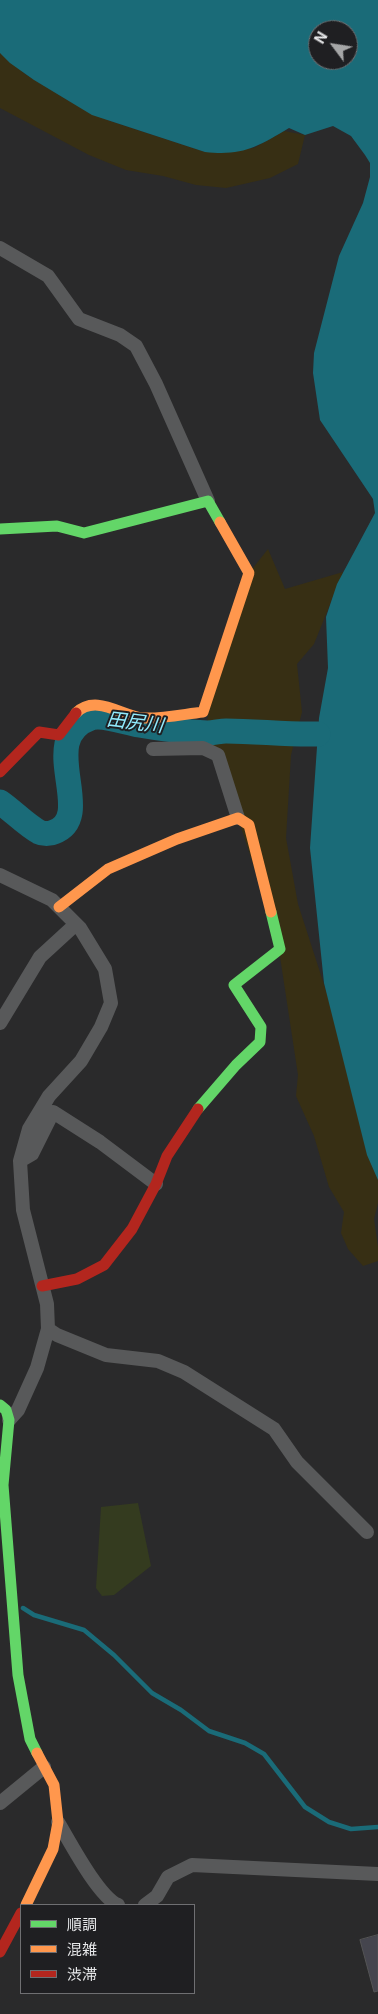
<!DOCTYPE html>
<meta charset="utf-8">
<style>
body{margin:0}
#map{position:relative;width:378px;height:2014px;overflow:hidden;background:#2a2a2b;font-family:Inter,"Noto Sans JP",sans-serif}
canvas{display:block}
.legend{position:absolute;left:20px;top:1904px;width:175px;height:90px;box-sizing:border-box;background:#1f1f22;border:1px solid #6f6f72;margin:0;padding:6px 9px;list-style:none;font-size:15px;color:#e7e8ea}
.legend li{display:flex;align-items:center;gap:10px;height:25px}
.legend b{width:25px;border:1px solid #6f6f72}
.north{position:absolute;left:308px;top:20px;width:50px;height:50px;box-sizing:border-box;background:#1f1f22;border:1px solid #6f6f72;border-radius:50%;rotate:301deg;font-size:14px;font-weight:700;line-height:20px;text-align:center;color:#e7e8ea}
.north::after{content:'';display:block;margin:auto;width:18px;height:22px;background:#a5a6a7;clip-path:polygon(50% 0,100% 100%,50% 72%,0 100%)}
</style>
<div id="map">
<canvas width="378" height="2014"></canvas>
<ul class="legend">
<li><b style="height:6px;background:#63d668"></b>順調</li>
<li><b style="height:6px;background:#ff974d"></b>混雑</li>
<li><b style="height:6px;background:#b3261e"></b>渋滞</li>
</ul>
<div class="north">N</div>
</div>
<script>
const context = document.querySelector('canvas').getContext('2d');
context.lineJoin = 'round';
function paint(path, color) { context.fillStyle = color; context.fill(path, 'evenodd'); }
function strokePath(path, color, width, dash) { context.strokeStyle = color; context.lineWidth = width; context.lineCap = dash ? 'butt' : 'round'; context.setLineDash(dash || []); context.stroke(path); }
function label(font, color, halo, rows, align = 'center') {
  context.font = font + ' Inter,"Noto Sans JP",sans-serif'; context.lineWidth = 4; context.setLineDash([]); context.textBaseline = 'middle'; context.strokeStyle = halo; context.fillStyle = color; for (const [text, x, y, turn = 0] of rows) {
    context.save(); context.translate(x, y); context.rotate((+turn || 0) * Math.PI / 180); context.textAlign = isNaN(turn) ? turn : align; if (halo) context.strokeText(text, 0, 0); context.fillText(text, 0, 0); context.restore();
  }
}
paint(new Path2D(`
 M138,1503l13,63 -37,29 -12,1 -6,-8 5,-81z`), '#343b1f');
paint(new Path2D(`
 M0,52l25,22 44,27 41,20 95,31 49,-4 30,-17 21,4 -7,29 -28,14 -44,10 -30,-3 -33,-9 -37,-6 -37,-15 -89,-47z
 M268,549l17,40 58,-17 -29,72 -17,20 5,48 -11,43 -5,83 12,66 30,93 50,181v25l-4,16 4,28v14l-15,5 -15,-17 -7,-16 3,-21 -15,-25 -15,-51 -18,-40 2,-21 -21,-138 -57,-174 -14,-30 5,-46 38,-114z`), '#372f14');
paint(new Path2D(`
 M0,0h378v1180l-11,-25 -43,-172 -14,-135 9,-130 9,-50 -2,-51 11,-33 38,-71 -2,-14 -53,-79 -7,-47 1,-20 25,-97 24,-53 7,-26v-14l-5,-8 -14,-19 -18,-10 -28,9 -16,-7c-32,19 -46,28 -84,24l-113,-37 -58,-35 -24,-17 -10,-10zM318,30h30v30h-30z`), '#1a6b78');
strokePath(new Path2D(`
 M23,1608l11,7 50,15 30,25 38,38 29,17 28,21 36,12 19,11 41,53 24,15 22,7 27,-2`), '#1a6b78', 4.5);
strokePath(new Path2D(`
 M0,802c13,9 25,22 39,30 4,2 11,2 15,0 44,-16 -20,-94 37,-114 11,-4 36,5 48,7 23,4 46,7 68,8 7,0 13,-2 19,-2 31,0 61,4 92,3`), '#1a6b78', 25);
const building = new Path2D(`
 M378,1935v56l-4,1 -14,-52z`);
paint(building, '#45454e');
strokePath(building, '#545455', 1);
strokePath(new Path2D(`
 M0,248l48,28 31,43 41,16 16,11 20,38 52,117
 M153,749l50,-1 15,7 20,63
 M0,875l52,25 28,28 25,41 6,34 -10,24 -20,34 -32,35 -20,33 -9,32 3,49 24,94 1,25 -11,39 -19,42 -9,10
 M0,1023l40,-66 36,-33
 M20,1161l12,-7 21,-42 47,30 56,42
 M48,1329l9,6 49,20 52,6 26,11 90,57 23,33 70,70
 M0,1803l44,-36
 M58,1822c12,20 40,74 60,83
 M145,1905l12,-9 11,-19 24,-12 186,9`), '#58595a', 14);
strokePath(new Path2D(`
 M0,529l57,-3 27,7 124,-32 12,21
 M198,1109l38,-44 24,-23 1,-15 -27,-42 46,-36 -9,-37
 M0,1405l6,5 3,10 -6,65 15,190 12,64 7,14`), '#63d668', 11);
strokePath(new Path2D(`
 M76,713c20,-20 47,4 68,5 18,1 41,-4 59,-6l46,-139 -29,-51
 M59,907l49,-38 69,-30 61,-21 11,7 22,87
 M26,1905l27,-56 5,-27 -4,-37 -17,-32`), '#ff974d', 11);
strokePath(new Path2D(`
 M0,772l39,-40 20,3 17,-22
 M42,1286l35,-7 27,-14 28,-36 24,-45 11,-28 31,-47
 M0,1952l21,-39`), '#b3261e', 11);
label('italic 19px', '#91ebfd', '#1f1f22', [
 ["田尻川",135,723,7]
]);
</script>
